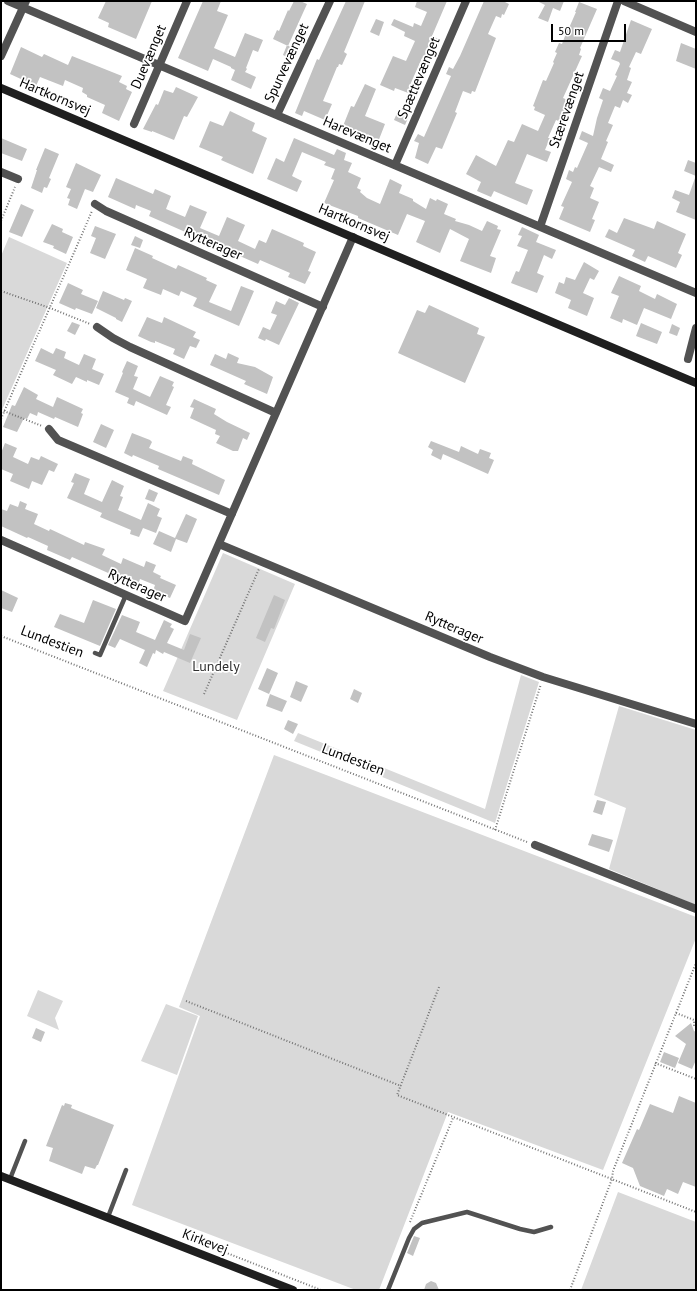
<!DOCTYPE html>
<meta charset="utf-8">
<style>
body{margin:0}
#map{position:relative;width:697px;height:1291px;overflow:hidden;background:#fff;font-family:"PT Sans",sans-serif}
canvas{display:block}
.frame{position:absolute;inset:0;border:2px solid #000;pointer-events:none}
.scale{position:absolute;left:551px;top:24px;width:75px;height:18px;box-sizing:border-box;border:2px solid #000;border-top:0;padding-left:5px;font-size:12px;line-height:14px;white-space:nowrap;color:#000;-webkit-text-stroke:3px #fff;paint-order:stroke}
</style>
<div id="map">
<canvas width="697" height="1291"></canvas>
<div class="frame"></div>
<div class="scale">50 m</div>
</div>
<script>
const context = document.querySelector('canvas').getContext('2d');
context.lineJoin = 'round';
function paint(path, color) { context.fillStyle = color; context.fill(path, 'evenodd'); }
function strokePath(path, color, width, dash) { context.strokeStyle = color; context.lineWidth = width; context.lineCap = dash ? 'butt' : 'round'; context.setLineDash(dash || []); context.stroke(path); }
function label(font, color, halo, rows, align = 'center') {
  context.font = font + ' "PT Sans",sans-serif'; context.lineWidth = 3.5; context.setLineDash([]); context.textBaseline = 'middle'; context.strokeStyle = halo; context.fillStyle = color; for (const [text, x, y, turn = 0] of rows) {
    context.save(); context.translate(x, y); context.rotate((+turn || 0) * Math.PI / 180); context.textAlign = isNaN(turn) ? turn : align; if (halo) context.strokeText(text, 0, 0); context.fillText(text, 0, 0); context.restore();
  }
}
paint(new Path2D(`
 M9,237l58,26 -66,149v-156z
 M223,553l72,31 -58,136 -74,-29z
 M521,675l18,7 -44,141 -201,-82 4,-8 187,76z
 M619,706l77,24v175l-87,-36 17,-61 -32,-13z
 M274,755l422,162v21l-93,232 -155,-58 -69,178h-23l-224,-85 68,-189 -21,-9z
 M38,990l25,11 -8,17 4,12 -32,-14z
 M166,1004l32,12 -21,59 -36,-14z
 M618,1192l78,30v68h-115z`), '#d9d9d9');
paint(new Path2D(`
 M106,1h46l-16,38 -28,-12 1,-4 -11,-5z
 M203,1h18l-4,10 11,4 -14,33 21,9 10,-24 18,7 -5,12 -5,-2 -7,18 1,1 -2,3 11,5 -5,12 -20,-9 4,-10 -4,-2v-1l-18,-8 -5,12 -30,-13z
 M294,1h6l7,3 -19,42 -15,-7 4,-9 2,1 9,-21 1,1z
 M346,1h19l-21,51 3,2 -5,11 -3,-1 -1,3h-1l-14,34 9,3 -7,16 -21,-9 -2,5 -7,-3 22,-54 2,1z
 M417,1h30l-15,35 9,4 -6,10 -4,-2 -5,12 -4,-2 -12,27 4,2 -3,7 -16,-6 -1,3 -14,-6 13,-29 13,5 9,-20 -11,-5 1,-4 -14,-7 3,-6 19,8 1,-4 7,3 6,-14 -12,-5z
 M484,1h19l6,3 -5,11 -2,-1 -1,4 -5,-2 -8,18 8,4 -21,54 -3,-1 -1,3 -8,-3 -8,21 2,1 -15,36 -6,-2 -8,17 -13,-6 4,-15 -5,-2 4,-7 6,3 27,-61 -5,-2 3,-7 4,2 7,-13z
 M537,1h27l-4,10 -7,-3 -5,14 -10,-4 7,-13z
 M579,2l18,7 -17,39 1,1 -2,6 3,1 -19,42 7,3 -9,21 -5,-2 -8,18h2l-5,12 6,2 -4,10 -20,-8 -12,29 18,7 -6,15 -33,-14 -3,6 -14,-6 4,-9 -15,-8 10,-19 20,11 12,-26 6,2 8,-18 16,7 7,-16 -11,-5 1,-3 -2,-1 10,-26 3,1 8,-18 -1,-1 4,-9 -2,-1 4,-9 3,1 6,-16h1l7,-16h-1z
 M376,19l8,3 -5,14 -9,-4z
 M631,20l21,9 -11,25 -5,-2 -7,15 2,1 -4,12 5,2 -5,11 5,2 -4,8 -5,-3 -3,8 -5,-2 -7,17 5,2 -7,16 2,1 -7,17 13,6 -3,7 -12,-5 -9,19 4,2 -4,10 9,4 -7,17 3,1 -5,12 -31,-13 5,-12 -3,-1 11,-24 -6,-3 3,-9 4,2 2,-5 2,1 11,-25 -9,-4 3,-8 11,5 4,-18 6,-18 -4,-2 4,-10 7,3 7,-15 -2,-1 5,-11 -1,-2 -8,-3 4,-9 5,2z
 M681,43l15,6v20l-20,-8z
 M287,45l11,6 -4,9 -11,-5z
 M21,47l21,10 2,-3 24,11 4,-9 50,20 -3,6 8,4 -1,3 6,3 -13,29 -17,-8 3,-8 -18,-8v-2l-5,-3 1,-4 -18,-8 -2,6 -23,-9 -4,9 -26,-12z
 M365,84l11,5 -11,27 20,8 -7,18 -35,-16 8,-20 3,1z
 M176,87l22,10 -11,20 -3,-1 -10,24 -22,-9v1l-9,-3 13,-25 2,1 6,-15 9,3z
 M230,111l25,12 -3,8 15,7 -14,36 -32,-14 2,-3 -24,-10 11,-26 13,5z
 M398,111l11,5 -4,9 -11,-5z
 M1,138l26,11 -5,12 -21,-8z
 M294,138l40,17 3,-6 9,4 -2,7 8,3 -4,9 13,6 -4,10 4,2 -1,2 7,6 13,6 10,-25 12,6 -3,8 14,6v2l13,8 4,-11 6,3 1,-2 11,5 -4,10 12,5 -1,2 14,4 13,6 5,-10 11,5 -1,3 4,1 -11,26 6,2 -5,15 -31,-12 9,-22 -19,-10 -10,24 -24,-11 9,-21 -18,-7 -9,21 -40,-17v-2l-34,-13 10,-23 -3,-1 4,-10 -11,-4 2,-3 -24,-10 -10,24 10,5 -5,11 -30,-13 9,-21 8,4z
 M45,148l14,6 -10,24 2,1 -4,9 -3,-1 -2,6 -11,-5 6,-18h-1z
 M688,160l8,3v13l-12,-5z
 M76,163l25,12 -8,17 -8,-3 -8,20 -9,-4 2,-6 -3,-1 4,-9 -5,-2z
 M116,178l37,16 2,-5 16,7 -5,13 19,8 5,-12 17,7 -7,16 19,8 8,-19 18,8 -7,16 17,8 4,-9 7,3 6,-14 32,14 -1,3 13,6 -8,19 3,1 -6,12 -17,-7 2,-4 -30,-13 -2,4 -109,-48 2,-5 -15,-6 -1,4 -27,-12z
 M695,178h1v42l-20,-8 4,-10 -8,-4 3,-8 14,5z
 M21,204l13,6 -12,27 -13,-5z
 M624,218l30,11 3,-8 29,13 -8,19 4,2 -6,13 -28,-12 -3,6 -13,-6 3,-6 -30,-13 4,-8 8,4z
 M52,224l11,5 -1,3 11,5 -7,17 -13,-6 1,-2 -11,-4z
 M95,226l21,8 -11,25 -15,-6 6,-15 -5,-2z
 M522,227l17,8 -3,7 20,8 -4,9 -8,-4 -7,18 7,3 -7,17 -26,-10 5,-12 3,1 9,-22 -11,-4 5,-10 -4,-1z
 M135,236l8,4 -3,8 -9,-3z
 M135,248l18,8 -1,2 24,11 2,-4 29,13 -1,2 11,5 -8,17 22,9 10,-25 13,5 -15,35 -46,-20 4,-8 -16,-7 -2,5 -16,-7 -2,6 -18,-7 4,-9 -21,-9z
 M584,262l15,9 -5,9 -4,-2 -7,15 11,5 -7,18 -19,-8 3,-8 -16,-7 4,-11 5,2 2,-7 9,3z
 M619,276l22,10 -2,5 16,8 2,-5 20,10 -6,15 -27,-11 -7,17 -14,-6 -1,4 -12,-5 9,-22 -8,-3z
 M68,283l15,7 -2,4 17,7 -6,13 -16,-6 -1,2 -16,-7z
 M103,291l21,9 1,-2 7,3 -10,21 -6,-3v-1l-20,-10z
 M289,298l10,5 -20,42 -13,-6 -1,2 -7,-3 5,-11 7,3 7,-15 -6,-2 5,-12 9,4z
 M429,305l50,23 -2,6 8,3 -20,46 -67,-30 19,-43 8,3z
 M147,317l15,6 2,-6 32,15 -3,5 7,3 -4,8 -6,-2 -6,13 -11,-5 2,-5 -20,-8v2l-4,-1 -13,-6z
 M72,322l8,3 -5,10 -8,-4z
 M641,323l21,9 -5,12 -21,-8z
 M672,324l8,4 -3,8 -8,-3z
 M41,348l12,6 3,-6 10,4 -2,6 15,7 5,-11 12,5 -4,10 12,5 -5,11 -12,-5v2l-11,-5 -4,7 -19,-9 3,-5 -21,-9z
 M228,353l11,5 -2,5 18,4 18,10 -6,17 -23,-10 2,-3 -36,-16 5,-11 11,5z
 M127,361l11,5 -4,10 4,1 -5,12 17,8 10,-21 14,6 -2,4 2,1 -8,18 5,2 -4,8 -31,-14 -2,5 -7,-3 2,-5 -14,-6 8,-19 -1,-1z
 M24,387l14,8 -2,4 17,8 4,-10 26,12 -2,4 2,1 -5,13 -23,-10 -1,2 -16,-7 -1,4 -7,-3 -3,6 -3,-1 -7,14 -14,-5 9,-22 3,1z
 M194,399l22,10 -2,5 13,8 23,11 -3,7 -4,-2 -5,13h-5l-17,-8 4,-7 -5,-2 1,-4 -26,-12 4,-10 -4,-1z
 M101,424l13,6 -8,18 -13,-6z
 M132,433l18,7 2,2 -3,6 32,13 2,-5 10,4 -1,4 33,16 -6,15 -61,-26 1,-3 -26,-11 -1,2 -8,-4z
 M431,441l28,11 2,-6 17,8 2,-5 11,4 -2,5 5,2 -6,14 -45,-20 -2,6 -10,-5 2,-5 -5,-3z
 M5,443l12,5 -4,9 15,7 3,-7 8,3 2,-4 17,8 -4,8 -5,-2 -7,15 -10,-4 -3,8 -19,-8 3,-7 -12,-5v-16z
 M75,473l15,6 -6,15 18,8 10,-22 12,6 -4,10 3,1 -5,13 23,10 7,-17 12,6 -3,7 5,2 -6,15 -13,-5 -4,9 -9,-3 1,-4 -31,-13 2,-4 -35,-15 7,-15 -3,-1z
 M149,489l9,4 -4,9 -9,-3z
 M20,501l7,3 -2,5 13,5 -4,10 15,7 1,-2 34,16 1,-3 20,7 -3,6 19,9 2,-6 21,9 2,-6 10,4 -3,7 8,4 -1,2 16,7 -6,13 -17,-7 2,-6 -15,-6 -3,8 -23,-10 1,-1 -43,-19 -2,3 -23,-10 1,-4 -20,-9 -1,1 -26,-12v-17l6,2 3,-7 8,3z
 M186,514l11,5 -10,24 -11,-4 -5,13 -18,-8 6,-13 16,7z
 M1,590l17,8 -6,14 -11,-4z
 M274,595l11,5 -11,29 -3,-1 -6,14 -9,-4z
 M93,600l23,9 -16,37 -46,-19 6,-13 24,9z
 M122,615l18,7 -4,10 19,8 9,-20 8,4 -2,3 4,2 -7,14 17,7 6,-16 11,4 -11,25 -26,-11 -1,2 -7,-4 -1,4 -2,-1 -6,14 -8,-4 6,-13 -25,-11 -5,9 -7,-3z
 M267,668l11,5 -9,21 -11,-5z
 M296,681l12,5 -7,16 -11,-5z
 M354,689l8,4 -4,10 -8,-4z
 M270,694l17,7 -5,11 -16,-6z
 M288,720l10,4 -5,10 -9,-5z
 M597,800l9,2 -4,13 -9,-3z
 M592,834l21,6 -4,12 -21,-7z
 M691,1023l3,8 2,1v28l-4,9 -14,-6 8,-19 -11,-8z
 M36,1028l9,4 -4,10 -9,-4z
 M664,1052l15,6 -4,10 -15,-6z
 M679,1096l17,7v84l-13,-5 -5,12 -11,-5 -3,7 -24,-10 -7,-18 -11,-5 15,-34 2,1 11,-26 23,9z
 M65,1103l7,2 -1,3 43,17 -16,40h-1l-2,4 -10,-3 -3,8 -33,-13 4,-13 -7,-2 16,-41 2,1z
 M414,1236l6,2 -7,18 -6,-3z
 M431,1281l5,2 3,7h-15l2,-6z`), '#c2c2c2');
strokePath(new Path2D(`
 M1,221l14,-34
 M1,291l49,17 40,16
 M1,410l41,16
 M1,419c30,-70 61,-138 91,-208
 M1,636l526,206
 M204,694l55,-125
 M495,830l46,-146
 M439,987l-42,108 299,117
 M186,1001l215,85
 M676,1013l18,7v6l2,1
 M655,1063l41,16
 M410,1222l43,-104
 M186,1237l135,53
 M570,1290l42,-111 1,-8 83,-208`), '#747474', 2, [1, 2]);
strokePath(new Path2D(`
 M95,653l5,2 26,-60
 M10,1179l15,-38
 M108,1217l18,-47
 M388,1290l21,-52 5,-9 8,-6 45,-11 53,17 14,3 17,-5`), '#525252', 4.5);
strokePath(new Path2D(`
 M8,1l688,292
 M624,1l72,31
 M1,56l25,-55
 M277,115l53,-114
 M134,124l53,-123
 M395,165l71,-164
 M1,172l17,7
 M95,204l11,7 217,96
 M540,227l78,-226
 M97,327l16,11 17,9 146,66
 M688,359l8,-31
 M49,429l9,11 174,74
 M1,540l184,81 168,-384
 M219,544l271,113 53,20 153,47
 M535,845l161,64`), '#525252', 8);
strokePath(new Path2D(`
 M1,88l695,295
 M1,1176l292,114`), '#1f1f1f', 8);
label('14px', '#000', '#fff', [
 ["Duevænget",149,57,-67],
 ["Spurvevænget",287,63,-65],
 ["Spættevænget",419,78,-67],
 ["Hartkornsvej",55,97,23],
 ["Stærevænget",567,110,-71],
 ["Harevænget",357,135,23],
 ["Hartkornsvej",354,223,23],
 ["Rytterager",213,244,24],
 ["Rytterager",137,586,24],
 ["Rytterager",454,628,23],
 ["Lundestien",52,642,21],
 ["Lundestien",353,760,21],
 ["Kirkevej",205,1242,21]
]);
label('14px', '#303030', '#fff', [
 ["Lundely",216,667]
]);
</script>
